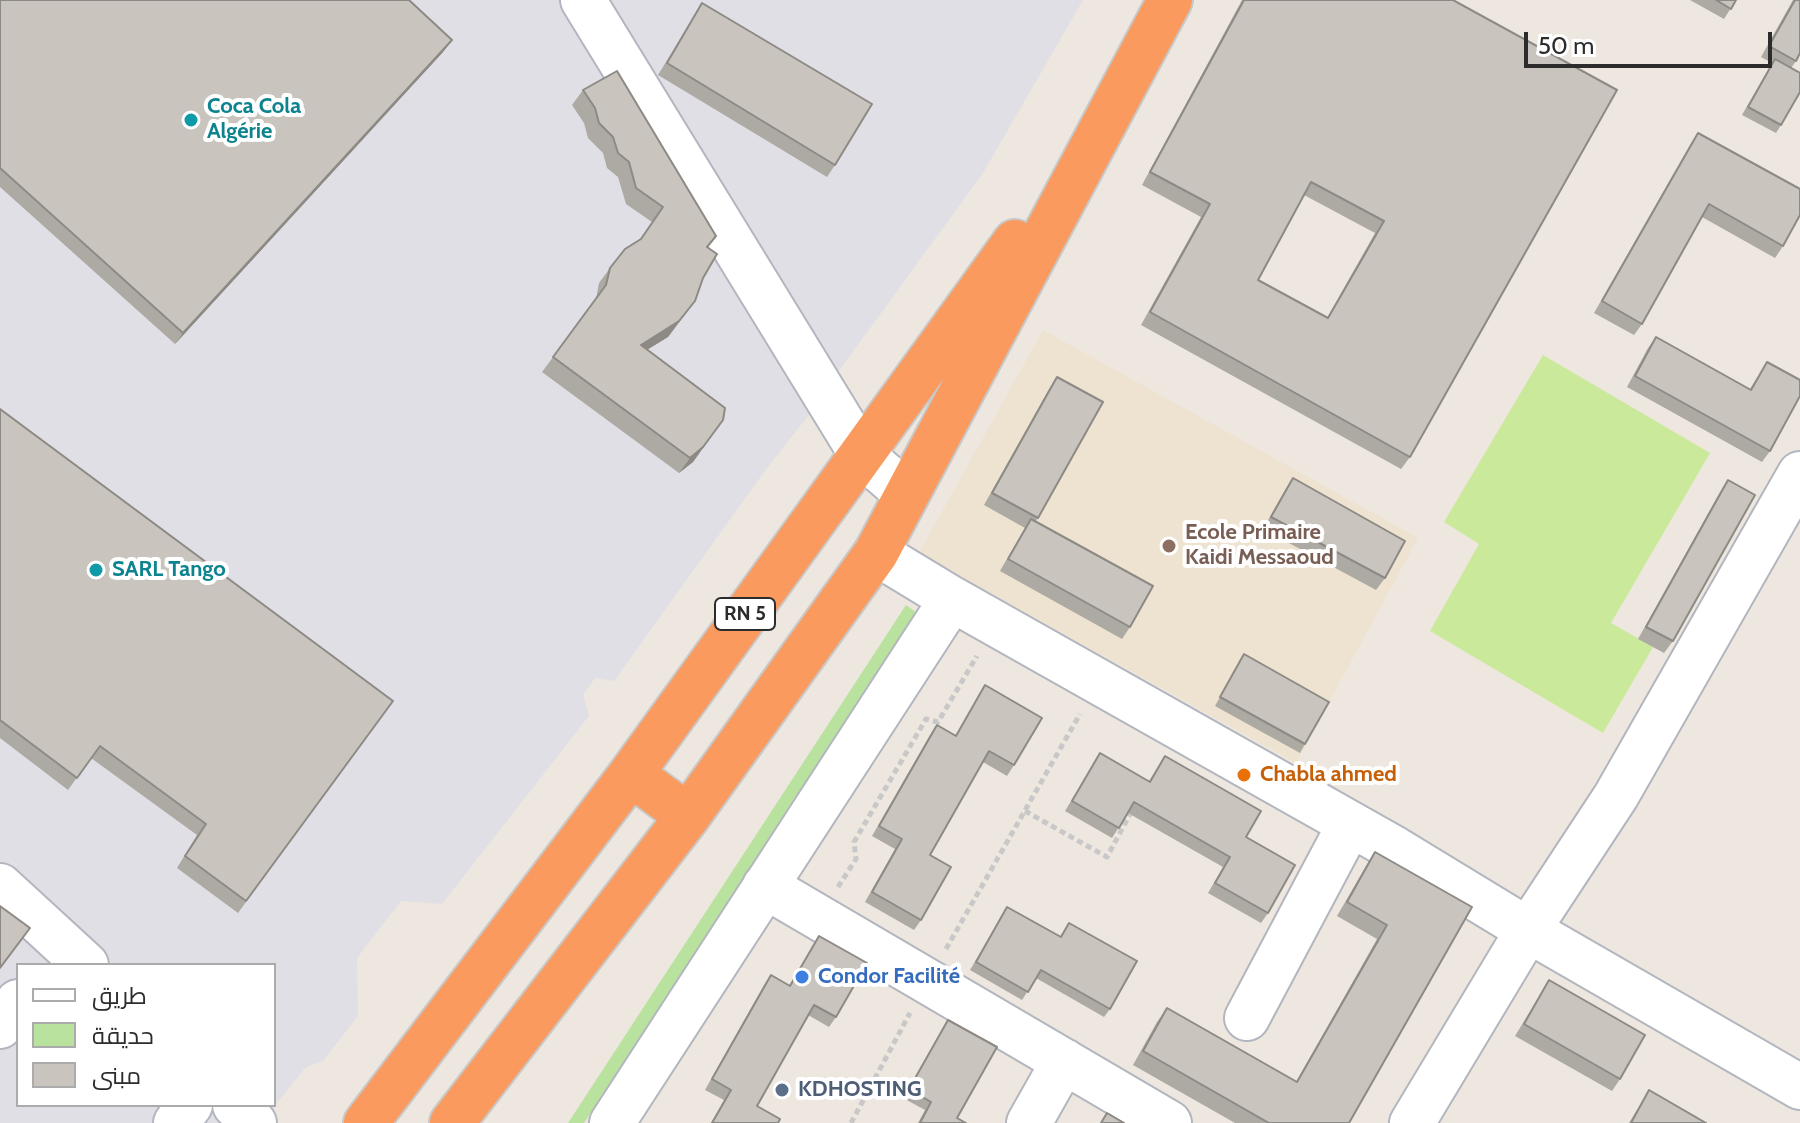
<!DOCTYPE html>
<meta charset="utf-8">
<style>
body{margin:0}
#map{position:relative;width:1800px;height:1123px;overflow:hidden;background:#ede7df;font-family:Cabin,Cairo,sans-serif}
canvas{display:block}
.legend{position:absolute;left:16px;top:963px;width:260px;height:144px;box-sizing:border-box;background:#fff;border:2px solid #ababab;margin:0;padding:10px 14px;list-style:none;font-size:24px;color:#2c2c2c}
.legend li{display:flex;align-items:center;gap:16px;height:40px}
.legend b{width:40px;border:2px solid #ababab}
.scale{position:absolute;left:1524px;top:32px;width:248px;height:36px;box-sizing:border-box;border:4px solid #2c2c2c;border-top:0;padding-left:10px;font-size:24px;line-height:28px;white-space:nowrap;color:#2c2c2c;-webkit-text-stroke:6px #fff;paint-order:stroke}
</style>
<div id="map">
<canvas width="1800" height="1123"></canvas>
<ul class="legend">
<li><b style="height:10px;background:#fff"></b>طريق</li>
<li><b style="height:22px;background:#b8e29e"></b>حديقة</li>
<li><b style="height:22px;background:#c9c5be"></b>مبنى</li>
</ul>
<div class="scale">50 m</div>
</div>
<script>
const context = document.querySelector('canvas').getContext('2d');
context.lineJoin = 'round';
function paint(path, color) { context.fillStyle = color; context.fill(path, 'evenodd'); }
function strokePath(path, color, width, dash) { context.strokeStyle = color; context.lineWidth = width; context.lineCap = dash ? 'butt' : 'round'; context.setLineDash(dash || []); context.stroke(path); }
function label(font, color, halo, rows, align = 'center') {
  context.font = font + ' Cabin,sans-serif'; context.lineWidth = 8; context.setLineDash([]); context.textBaseline = 'middle'; context.strokeStyle = halo; context.fillStyle = color; for (const [text, x, y, turn = 0] of rows) {
    context.save(); context.translate(x, y); context.rotate((+turn || 0) * Math.PI / 180); context.textAlign = isNaN(turn) ? turn : align; if (halo) context.strokeText(text, 0, 0); context.fillText(text, 0, 0); context.restore();
  }
}
paint(new Path2D(`
 M0,0h1083l-100,173 -158,217 10,-8 -68,86 -153,213 -19,-3 -12,17 6,21 -147,188 -41,-3 -44,57 1,58 -35,45 -17,6 -45,56h-261zM18,965h256v140h-256z`), '#e1dfe6');
paint(new Path2D(`
 M1043,330l375,208 -122,225 -377,-210z`), '#eee3d0');
paint(new Path2D(`
 M906,605l11,8 -333,510h-16z`), '#b8e29e');
paint(new Path2D(`
 M1543,355l167,98 -99,170 42,24 -50,86 -173,-102 49,-87 -35,-22z`), '#cbe99a');
const minor = new Path2D(`
 M583,0l279,455 44,38
 M876,553l76,46 443,250 133,81 272,157
 M0,886l86,79
 M765,886l404,237
 M1247,1018l103,-194
 M0,1026l18,-24
 M235,1105l19,18
 M176,1123l14,-18
 M612,1123l340,-524
 M1029,1123l35,-62
 M1412,1123l116,-193 88,-134 184,-322`);
const highway = new Path2D(`
 M631,774l57,42
 M366,1123l265,-349 384,-532
 M452,1123l236,-307 188,-263 294,-553`);
strokePath(minor, '#b3b6bf', 48);
strokePath(highway, '#c8c8c8', 48);
strokePath(new Path2D(`
 M1025,811l82,46 23,-43
 M838,887l18,-28 -2,-17 72,-123 12,3 39,-66
 M946,949l134,-235
 M851,1123l59,-110`), '#c8c8c8', 5, [6, 4]);
strokePath(minor, '#fff', 44);
strokePath(highway, '#fa9a5e', 44);
paint(new Path2D(`
 M0,0l452,40 -9,12 -268,292 -175,-157z
 M1242,0h211l-43,457 -9,12 -260,-144 60,-108 -59,-32zM1304,195l71,38 -48,85 -69,-38z
 M1690,0h46l-12,19z
 M1793,0h7l-4,61 -5,7 -10,57 -5,8 -34,-18 30,-52 -11,-6z
 M702,3l133,162 -8,12 -169,-102z
 M583,90l133,146 -8,11 -5,31 -8,23 -27,36 -21,13 76,70 -30,42 -14,11 -137,-101 54,-73 3,-16 11,-15 31,-29 11,-17 -26,-18 -8,-27 -11,-9 -4,-15 -15,-15 -4,-15 -12,-18z
 M1698,133l85,113 -8,12 -73,-41 -60,107 -8,11 -40,-22 96,-168z
 M1656,337l94,52 17,-27 3,89 -8,11 -135,-75 21,-39z
 M1057,377l46,25 -67,119 94,106 -8,12 -122,-68 25,-43 -41,-23 65,-116z
 M0,409l393,292 -155,212 -61,-45 20,-33 -106,-77 -23,32 -68,-52z
 M1293,478l92,100 -9,12 -113,-61 22,-39z
 M1728,480l-55,161 -9,12 -26,-14 82,-147z
 M1244,654l61,90 -5,9 -85,-47z
 M985,685l29,80 -7,11 -24,-14 -53,93 -9,65 -7,10 -49,-28 30,-53 -23,-13 58,-101 7,-10 19,10z
 M1100,753l49,28 16,-25 81,81 22,76 -7,10 -53,-30 15,-26 -95,-54 -16,25 -47,-27z
 M1375,852l97,55 -123,216h-114l-102,-58 24,-43 10,-14 129,74 81,-143 -40,-23 29,-50z
 M1007,907l53,30 9,-14 41,86 -6,8 -68,-39 -14,22 -52,-30z
 M819,936l17,81 -7,10 -21,-12 -51,91 21,17h-67l13,-23 -19,-10 59,-105 7,-10 18,11z
 M1549,980l71,99 -8,12 -97,-55z
 M948,1020l9,98 9,5h-48l7,-13 -22,-12z
 M1649,1090l57,33h-77z`), '#ada9a3');
paint(new Path2D(`
 M452,40l-9,12 -268,292 8,-11z
 M695,301l-27,36 -38,23 11,-15z
 M723,420l-30,42 -14,11 11,-15z`), '#8d8a85');
const building = new Path2D(`
 M0,0h409l43,40 -269,293 -183,-165z
 M1244,0h209l164,90 -207,367 -260,-145 60,-108 -60,-32zM1311,182l73,39 -56,97 -70,-38z
 M1716,0h20l-5,9z
 M1795,0h5v53l-4,8 -27,-15z
 M702,3l170,101 -37,61 -168,-102z
 M1775,59l25,14v19l-19,33 -33,-18z
 M617,71l99,165 -9,11 10,7 -14,24 -8,23 -16,20 -38,24 84,63 -2,12 -20,27 -13,11 -137,-101 53,-72 4,-17 15,-19 16,-10 22,-32 -27,-19 -7,-26 -11,-9 -5,-16 -14,-14 -4,-15 -12,-18z
 M1698,133l102,56v26l-17,31 -74,-42 -67,120 -40,-23z
 M1656,337l95,53 16,-28 33,18v16l-30,55 -135,-75z
 M1057,377l46,25 -65,116 -46,-25z
 M0,409l393,292 -147,200 -61,-45 21,-32 -106,-78 -23,32 -77,-58z
 M1293,478l112,63 -20,37 -114,-61z
 M1728,480l27,15 -82,146 -27,-14z
 M1031,519l122,67 -23,41 -122,-68z
 M1244,654l85,48 -24,42 -85,-47z
 M985,685l57,33 -28,47 -25,-14 -59,104 21,12 -30,53 -49,-28 30,-53 -23,-13 58,-101 19,11z
 M1100,753l50,29 15,-26 96,55 -15,26 49,28 -27,48 -53,-30 15,-26 -96,-55 -15,26 -47,-27z
 M1375,852l97,55 -123,216h-80l-126,-72 24,-43 130,74 90,-157 -40,-23z
 M0,906l30,22 -30,40z
 M1007,907l54,30 8,-14 68,38 -27,48 -69,-39 -13,22 -52,-30z
 M819,936l48,27 -31,54 -22,-12 -57,101 23,13 -2,4h-66l19,-33 -19,-11 59,-104 19,11z
 M1549,980l96,55 -25,44 -96,-55z
 M948,1020l49,27 -40,71 9,5h-46l11,-21 -22,-13z
 M1649,1090l57,33h-75z
 M1107,1113l17,10h-23z`);
paint(building, '#c9c5be');
strokePath(building, '#8d8a85', 2);
for (const [x, y, r, color] of [
 [191,120,8,"#0f9aa8"],
 [1169,546,8,"#8d6e63"],
 [96,570,8,"#0f9aa8"],
 [1244,775,8,"#e8710a"],
 [802,977,8,"#3f7fe0"],
 [782,1090,8,"#5c6f8a"]
]) { const dot = new Path2D(); dot.arc(x, y, r, 0, 2 * Math.PI); context.fillStyle = color; context.fill(dot); strokePath(dot, '#fff', 3); }
for (const [x, y, w] of [
 [745,614,60]
]) { const box = new Path2D(); box.roundRect(x - w / 2, y - 16, w, 32, 6); context.fillStyle = '#fff'; context.fill(box); strokePath(box, '#2c2c2c', 2); }
label('bold 20px', '#2c2c2c', null, [
 ["RN 5",745,614]
]);
label('bold 22px', '#0d838f', '#fff', [
 ["Coca Cola",207,107],
 ["Algérie",207,132],
 ["SARL Tango",112,570]
], 'left');
label('bold 22px', '#785e54', '#fff', [
 ["Ecole Primaire",1185,533],
 ["Kaidi Messaoud",1185,558]
], 'left');
label('bold 22px', '#c56008', '#fff', [
 ["Chabla ahmed",1260,775]
], 'left');
label('bold 22px', '#366cbe', '#fff', [
 ["Condor Facilité",818,977]
], 'left');
label('bold 22px', '#4e5e75', '#fff', [
 ["KDHOSTING",798,1090]
], 'left');
</script>
